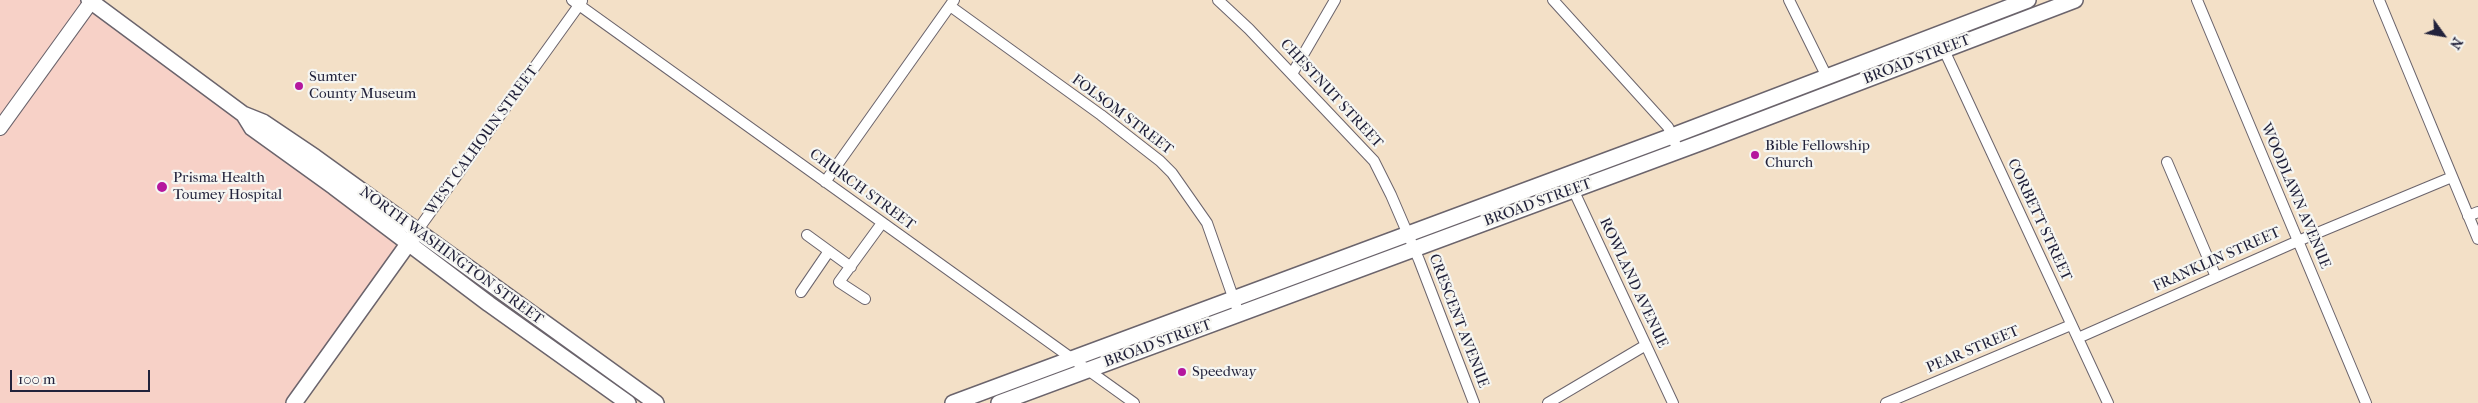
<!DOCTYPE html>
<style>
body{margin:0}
#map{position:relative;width:2478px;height:403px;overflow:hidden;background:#f3e0c7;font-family:"IM FELL French Canon",serif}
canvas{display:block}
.north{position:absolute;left:2418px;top:10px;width:50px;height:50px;-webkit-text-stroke:4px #f6f6f2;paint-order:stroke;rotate:122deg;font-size:14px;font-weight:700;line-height:20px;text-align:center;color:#22223b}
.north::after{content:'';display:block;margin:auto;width:18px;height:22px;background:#22223b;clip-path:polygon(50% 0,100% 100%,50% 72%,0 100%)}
.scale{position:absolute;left:10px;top:370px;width:140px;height:22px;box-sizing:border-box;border:2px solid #22223b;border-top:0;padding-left:6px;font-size:15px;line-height:18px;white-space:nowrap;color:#22223b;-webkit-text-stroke:4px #f6f6f2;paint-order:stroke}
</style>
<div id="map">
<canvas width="2478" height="403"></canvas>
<div class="north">N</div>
<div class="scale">100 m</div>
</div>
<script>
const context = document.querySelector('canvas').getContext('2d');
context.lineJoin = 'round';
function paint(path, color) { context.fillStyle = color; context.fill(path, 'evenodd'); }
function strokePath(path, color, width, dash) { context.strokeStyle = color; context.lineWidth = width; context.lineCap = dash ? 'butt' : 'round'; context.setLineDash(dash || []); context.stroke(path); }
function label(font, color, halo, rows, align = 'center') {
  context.font = font + ' "IM FELL French Canon",serif'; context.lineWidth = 4.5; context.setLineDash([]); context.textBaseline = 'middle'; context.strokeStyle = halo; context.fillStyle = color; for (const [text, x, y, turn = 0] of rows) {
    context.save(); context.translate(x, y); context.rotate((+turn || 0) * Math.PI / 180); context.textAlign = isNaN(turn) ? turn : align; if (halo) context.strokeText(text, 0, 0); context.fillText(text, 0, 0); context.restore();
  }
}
paint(new Path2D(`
 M0,0h90l324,237 -121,166h-293z`), '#f7d1c7');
const street = new Path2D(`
 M572,0l562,403
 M1218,0l31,29 125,132 17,34 28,65 55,143
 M1553,0l115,127 10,23
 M1789,0l38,77
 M2197,0l169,403
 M2379,0l99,239
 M950,6l151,109 59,46 12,12 35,50 32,91
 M1944,50l164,353
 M1292,74l43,-74
 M2167,162l49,115
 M825,182l129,-182
 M1571,185l102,218
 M2468,216l10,-4
 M417,231l165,-230
 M807,235l44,32
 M801,292l28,-41
 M865,299l-26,-17 43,-59
 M2078,338l220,-97 154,-64
 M1548,403l98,-58
 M1886,403l185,-78`);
const secondary = new Path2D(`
 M0,128l91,-126`);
const primary = new Path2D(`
 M89,0l154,114 20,8 52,35 341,246
 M244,115l8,13 82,59 155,117 139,99
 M294,403l119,-166
 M953,403l719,-267 356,-136
 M999,403l709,-263 367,-140`);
strokePath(street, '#6b646c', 12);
strokePath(secondary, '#6b646c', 16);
strokePath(primary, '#6b646c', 18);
strokePath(street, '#fff', 10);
strokePath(secondary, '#fff', 14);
strokePath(primary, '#fff', 15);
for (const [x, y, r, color] of [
 [299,86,5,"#b5179e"],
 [1755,155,5,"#b5179e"],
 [162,187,6,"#b5179e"],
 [1182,372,5,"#b5179e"]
]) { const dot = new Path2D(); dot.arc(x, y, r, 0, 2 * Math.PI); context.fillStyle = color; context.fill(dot); strokePath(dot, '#f6f6f2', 2); }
label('15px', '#22223b', '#f6f6f2', [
 ["BROAD STREET",1917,60,-21],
 ["CHESTNUT STREET",1331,94,47],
 ["FOLSOM STREET",1122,115,37],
 ["WEST CALHOUN STREET",482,141,-54],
 ["CHURCH STREET",862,190,36],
 ["WOODLAWN AVENUE",2295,196,67],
 ["BROAD STREET",1538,203,-20],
 ["CORBETT STREET",2039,220,65],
 ["NORTH WASHINGTON STREET",451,256,36],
 ["FRANKLIN STREET",2217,260,-24],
 ["ROWLAND AVENUE",1633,283,65],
 ["CRESCENT AVENUE",1458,321,69],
 ["BROAD STREET",1158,344,-20],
 ["PEAR STREET",1973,350,-23]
]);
label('15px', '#22223b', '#f6f6f2', [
 ["Sumter",309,77],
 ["County Museum",309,94],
 ["Bible Fellowship",1765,146],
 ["Church",1765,163],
 ["Prisma Health",173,178],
 ["Toumey Hospital",173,195],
 ["Speedway",1192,372]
], 'left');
</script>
